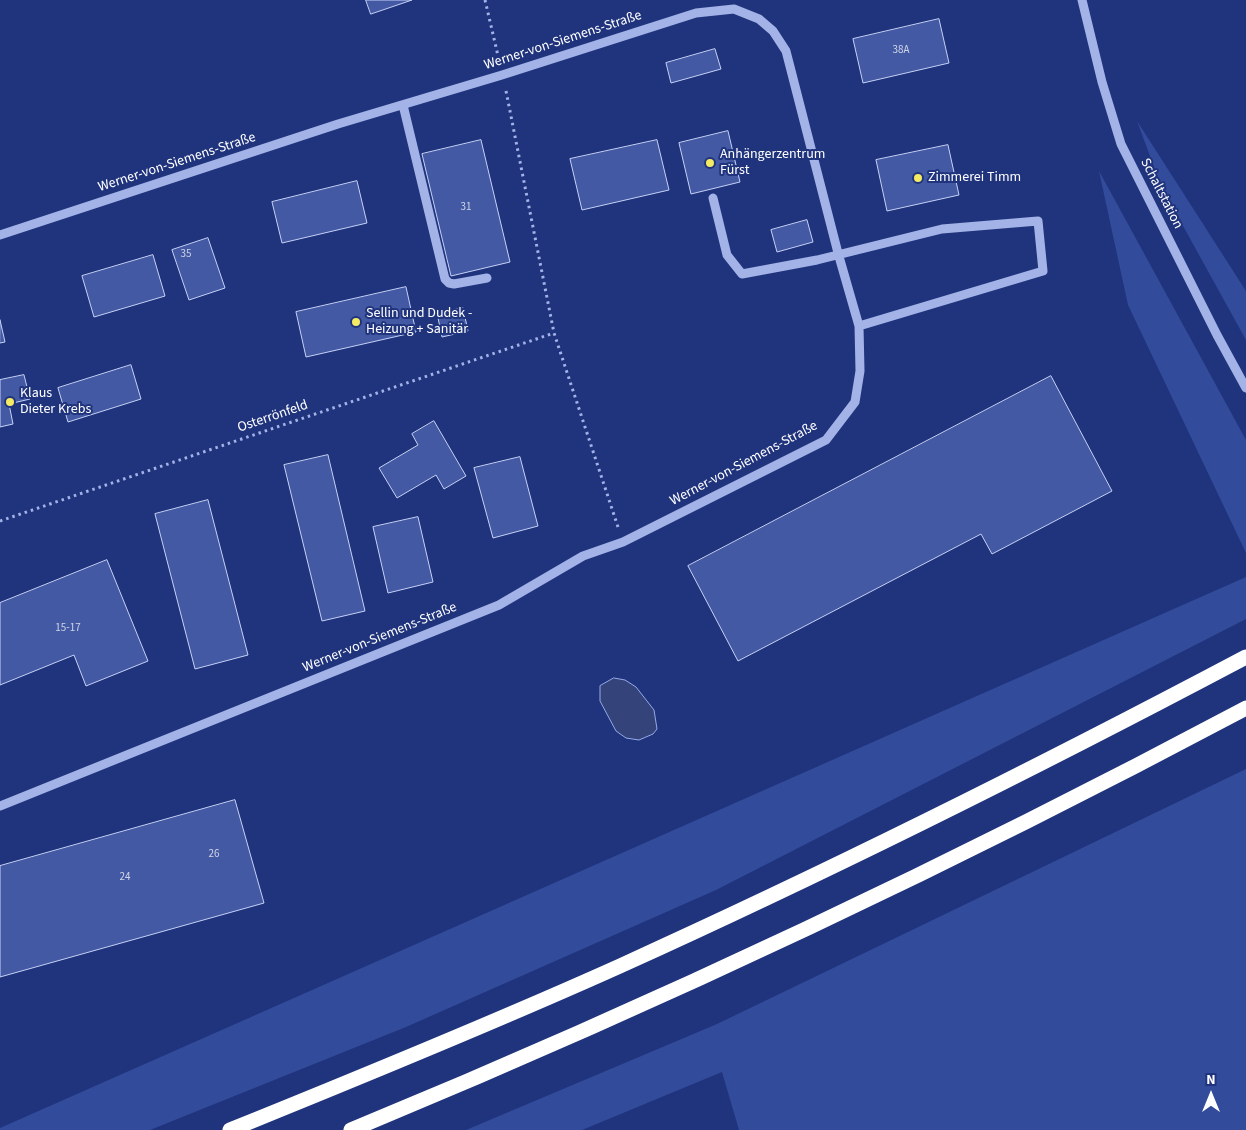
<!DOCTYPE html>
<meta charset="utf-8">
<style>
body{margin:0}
#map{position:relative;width:1246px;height:1130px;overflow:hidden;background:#20347d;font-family:"Source Sans 3",sans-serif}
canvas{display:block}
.north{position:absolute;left:1186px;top:1070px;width:50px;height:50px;-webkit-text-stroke:4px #20347d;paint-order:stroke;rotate:0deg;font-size:14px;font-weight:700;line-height:20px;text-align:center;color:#fff}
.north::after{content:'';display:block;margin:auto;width:18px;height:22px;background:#fff;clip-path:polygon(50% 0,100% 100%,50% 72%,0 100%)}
</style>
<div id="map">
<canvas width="1246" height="1130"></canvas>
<div class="north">N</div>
</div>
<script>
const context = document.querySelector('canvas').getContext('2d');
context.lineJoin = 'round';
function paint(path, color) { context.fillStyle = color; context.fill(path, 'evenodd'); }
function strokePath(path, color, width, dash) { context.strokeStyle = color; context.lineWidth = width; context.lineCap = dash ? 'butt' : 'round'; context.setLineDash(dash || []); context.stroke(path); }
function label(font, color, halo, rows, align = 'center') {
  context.font = font + ' "Source Sans 3",sans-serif'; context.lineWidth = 4; context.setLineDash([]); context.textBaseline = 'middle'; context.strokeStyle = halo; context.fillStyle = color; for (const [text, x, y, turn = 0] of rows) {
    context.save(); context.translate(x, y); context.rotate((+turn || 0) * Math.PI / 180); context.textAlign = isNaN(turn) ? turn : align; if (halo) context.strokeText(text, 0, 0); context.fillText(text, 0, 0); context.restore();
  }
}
paint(new Path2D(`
 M1137,121l109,170v49l-85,-154z
 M1099,171l147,269v113l-118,-248z
 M1246,577v42l-530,271 -310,137 -256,103h-150v-2z
 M1246,769v361h-507l-17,-58 -140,58h-116l251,-106z`), '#324b9b');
const water = new Path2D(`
 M614,678l11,2 11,7 18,23 3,19 -4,5 -14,6 -13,-2 -10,-7 -16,-30v-15z`);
paint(water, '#344379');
strokePath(water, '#96aae8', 1);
const building = new Path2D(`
 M366,0h46l-41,14z
 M939,19l10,44 -86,20 -10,-44z
 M715,49l6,20 -50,14 -5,-20z
 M728,131l12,51 -49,12 -12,-51z
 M481,140l29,122 -59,14 -29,-122z
 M657,140l12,50 -87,20 -12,-51z
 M948,145l11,50 -72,16 -11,-51z
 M357,181l10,42 -85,20 -10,-41z
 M807,220l6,22 -36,10 -6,-22z
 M208,238l17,50 -36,12 -17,-50z
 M153,255l12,41 -71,21 -12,-41z
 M406,287l10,45 -110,25 -10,-45z
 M463,308l5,23 -26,6 -5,-24z
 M0,320l5,22 -5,1z
 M131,365l10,34 -73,23 -10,-34z
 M24,375l6,24 -21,5 4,20 -13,3v-47z
 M1051,376l61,115 -120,63 -11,-20 -243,127 -50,-95z
 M434,421l32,55 -22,13 -8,-14 -39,23 -18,-30 39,-23 -6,-11z
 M328,455l37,156 -43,10 -38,-156z
 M520,457l18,69 -45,12 -19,-70z
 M208,500l40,155 -53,14 -40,-155z
 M418,517l15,65 -45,11 -15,-66z
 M107,560l41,101 -62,25 -12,-31 -74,30v-82z
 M235,800l29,103 -264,74v-111z`);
paint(building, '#4459a4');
strokePath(building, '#c6d1f5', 1);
strokePath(new Path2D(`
 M485,0l14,60
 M506,91l48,242 64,194
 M0,521l554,-188`), '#a3b2e7', 3, [2.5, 4]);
strokePath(new Path2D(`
 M1082,0l20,82 19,62 96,191 29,53
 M403,105l42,174 4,4 5,1 33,-6
 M713,198l14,57 15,19 75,-14 125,-31 96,-8 5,50 -184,55
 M0,235l338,-111 164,-49 194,-62 38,-4 25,10 14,12 13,20 52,202 21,73 1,45 -5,31 -29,38 -203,102 -40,14 -84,49 -499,201`), '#a3b2e7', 9);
strokePath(new Path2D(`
 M230,1130c131,-53 261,-106 390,-164 212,-96 420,-200 626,-309
 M351,1130c305,-126 604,-267 895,-422`), '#fff', 15);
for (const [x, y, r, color] of [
 [710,163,5,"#f5eb63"],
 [918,178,5,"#f5eb63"],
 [356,322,5,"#f5eb63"],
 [10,402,5,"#f5eb63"]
]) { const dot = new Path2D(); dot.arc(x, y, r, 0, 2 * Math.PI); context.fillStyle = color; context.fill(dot); strokePath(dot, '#20347d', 2); }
label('11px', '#d0d6e8', null, [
 ["38A",901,51],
 ["31",466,208],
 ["35",186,255],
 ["15-17",68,629],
 ["26",214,855],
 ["24",125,878]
]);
label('14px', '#fff', '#20347d', [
 ["Werner-von-Siemens-Straße",563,41,-18],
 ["Werner-von-Siemens-Straße",177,163,-18],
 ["Schaltstation",1161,194,63],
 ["Osterrönfeld",273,417,-19],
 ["Werner-von-Siemens-Straße",744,464,-28],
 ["Werner-von-Siemens-Straße",380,638,-22]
]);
label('14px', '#fff', '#20347d', [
 ["Anhängerzentrum",720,155],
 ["Fürst",720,171],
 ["Zimmerei Timm",928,178],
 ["Sellin und Dudek -",366,314],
 ["Heizung + Sanitär",366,330],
 ["Klaus",20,394],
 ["Dieter Krebs",20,410]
], 'left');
</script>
